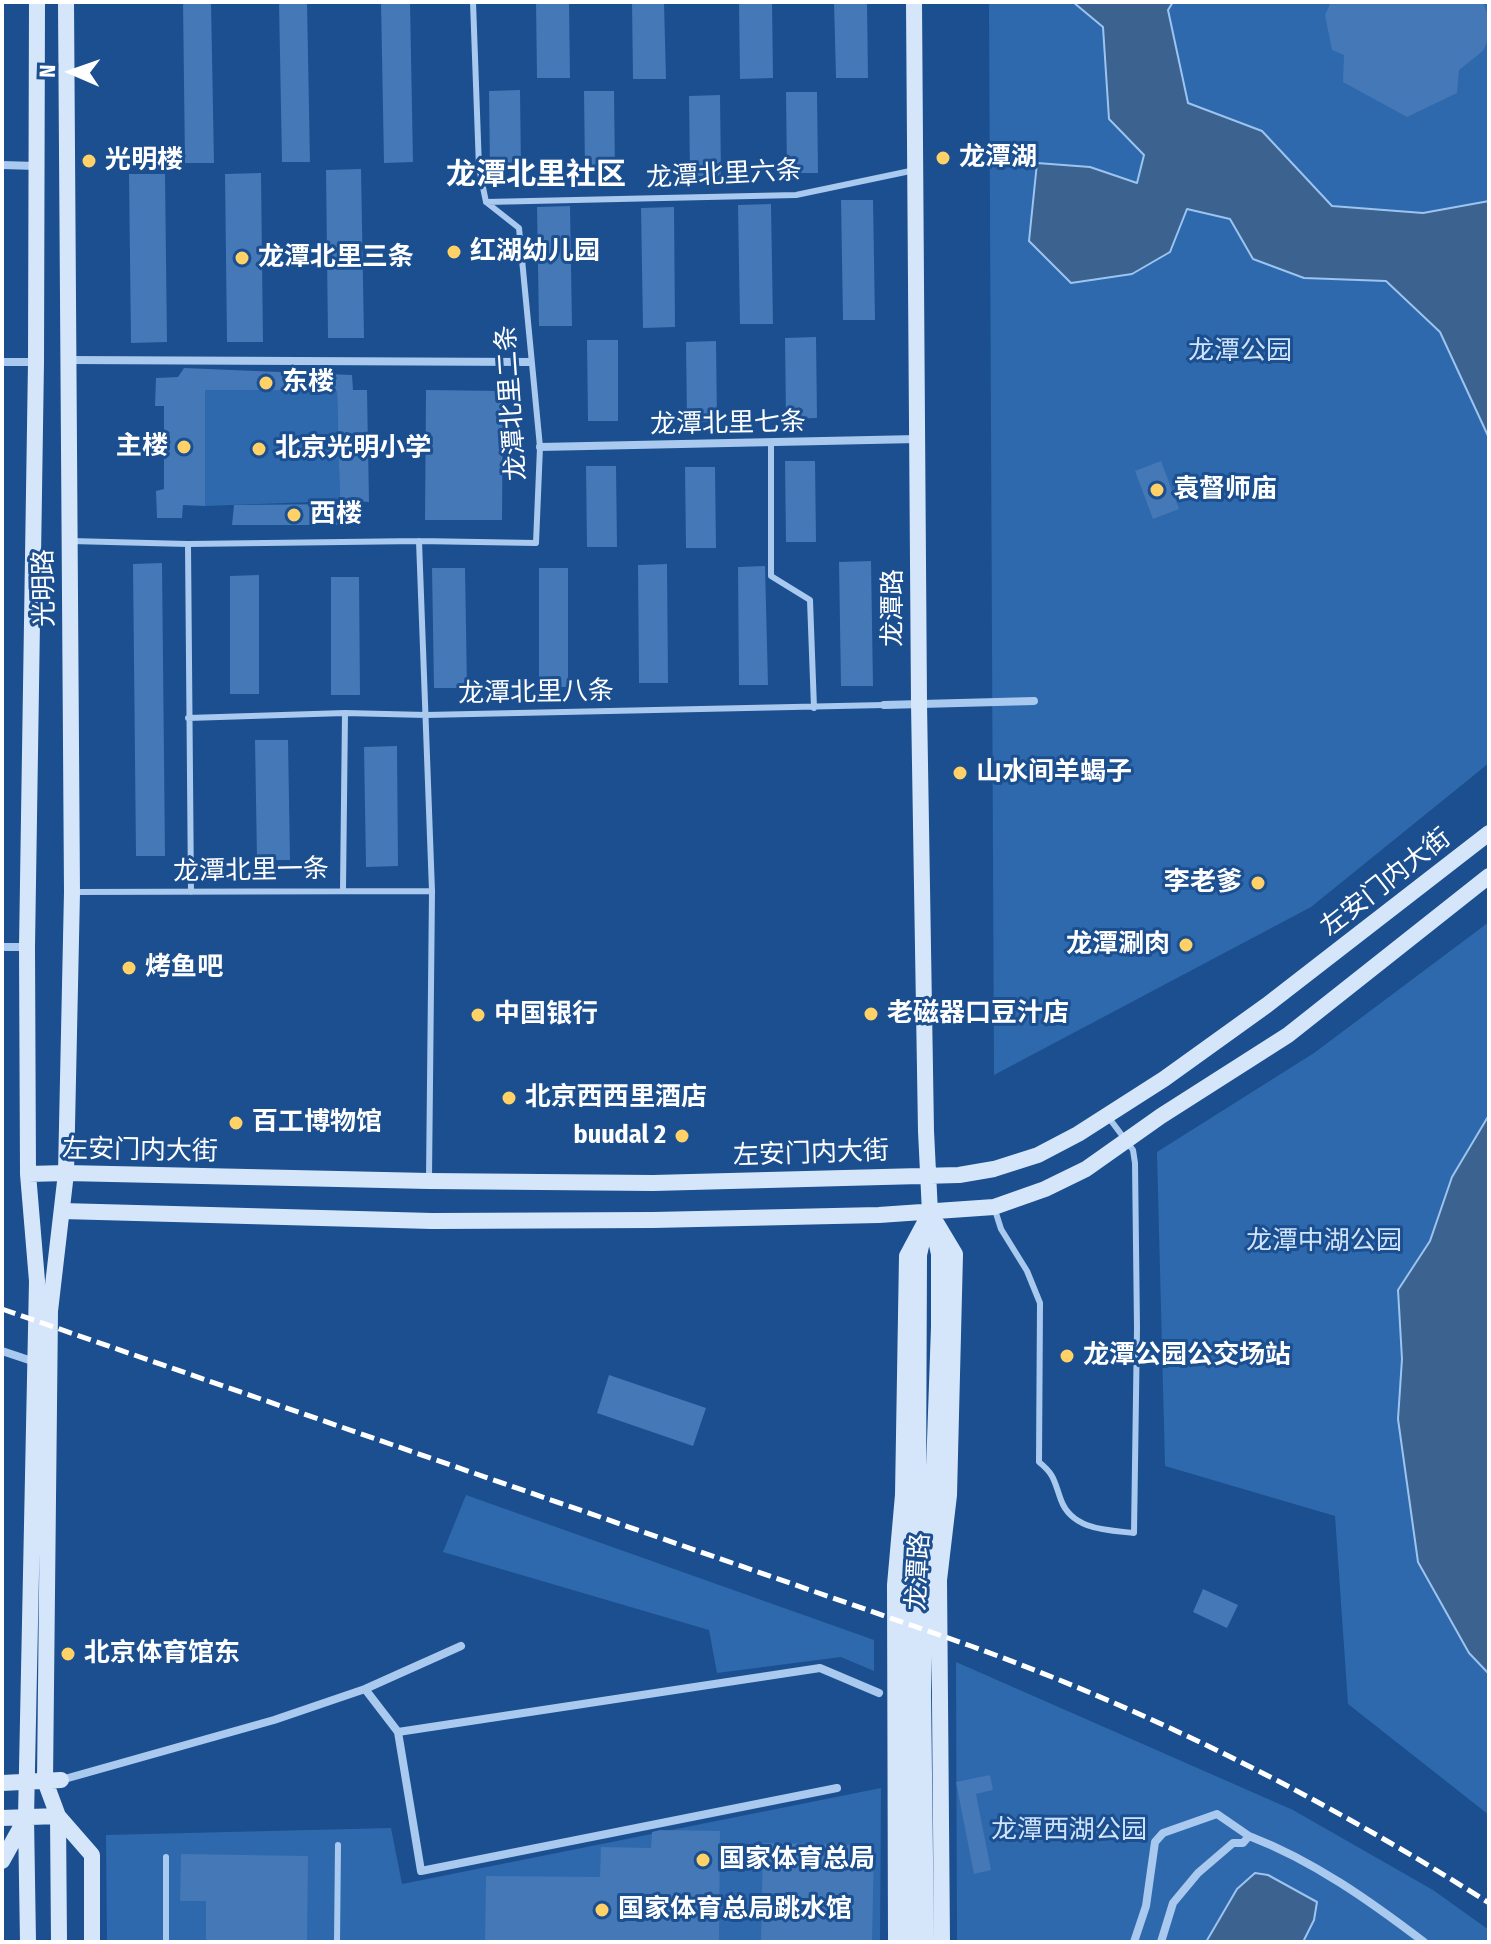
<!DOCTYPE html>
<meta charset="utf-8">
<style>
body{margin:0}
#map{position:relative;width:1491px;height:1944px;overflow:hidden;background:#1b4f8f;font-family:"Fira Sans Condensed",sans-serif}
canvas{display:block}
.frame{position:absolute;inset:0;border:4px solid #fff;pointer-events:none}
.north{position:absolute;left:32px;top:32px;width:80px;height:80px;-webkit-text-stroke:6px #1b4f8f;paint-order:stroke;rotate:272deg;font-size:22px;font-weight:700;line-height:32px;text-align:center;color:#fff}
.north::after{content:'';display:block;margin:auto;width:28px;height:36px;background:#fff;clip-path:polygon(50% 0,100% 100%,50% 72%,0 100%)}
</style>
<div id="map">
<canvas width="1491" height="1944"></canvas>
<div class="frame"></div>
<div class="north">N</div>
</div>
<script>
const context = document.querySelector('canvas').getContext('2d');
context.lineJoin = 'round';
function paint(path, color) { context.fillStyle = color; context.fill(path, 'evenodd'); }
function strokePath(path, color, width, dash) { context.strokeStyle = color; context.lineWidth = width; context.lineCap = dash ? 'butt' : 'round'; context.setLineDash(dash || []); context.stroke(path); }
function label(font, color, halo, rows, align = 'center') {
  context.font = font + ' "Fira Sans Condensed","Noto Sans SC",sans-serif'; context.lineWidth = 6; context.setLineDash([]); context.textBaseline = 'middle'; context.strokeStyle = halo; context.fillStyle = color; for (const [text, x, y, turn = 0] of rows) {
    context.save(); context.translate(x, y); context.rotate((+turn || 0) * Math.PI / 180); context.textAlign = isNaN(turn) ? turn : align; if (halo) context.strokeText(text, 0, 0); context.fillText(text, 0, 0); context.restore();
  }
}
paint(new Path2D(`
 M989,2h500v761l-178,144 -317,168z
 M205,390l132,1 3,110 -135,5z
 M1489,922v893l-141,-111 -13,-188 -170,-50 -8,-314 157,-99z
 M466,1495l408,145v31l-33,-14 -124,16 -8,-43 -266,-78z
 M956,1662l337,148 140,80 56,40v12h-532z
 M881,1788l-1,154h-773l-1,-107 285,-7 11,56z`), '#2e69ad');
const water = new Path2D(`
 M1073,2h100l-5,8 20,93 74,28 70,75 91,7 66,-12v237l-49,-106 -54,-51 -82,-3 -51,-19 -23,-40 -43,-10 -17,43 -38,22 -61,9 -42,-42 8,-78 53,4 47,16 7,-28 -35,-36 -6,-92z
 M1489,1115v559l-20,-21 -51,-91 -20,-143 4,-60 -4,-69 32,-49 22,-64z
 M1255,1873l13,2 49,27 -3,18 -11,22h-97l31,-53z`);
paint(water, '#3c6290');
strokePath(water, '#9cc4f0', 2);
paint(new Path2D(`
 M183,2h28l3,161h-29z
 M279,2h28l3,160h-28z
 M381,2h29l3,160 -29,1z
 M536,2h33l1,76h-33z
 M632,2h32l2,77h-33z
 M739,2h33l1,76 -33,1z
 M834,2h33l1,76h-32z
 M1331,2h152l6,16v20l-6,13 -24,19 -2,23 -50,24 -64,-35 1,-27 -12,-5 -7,-35z
 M520,90l1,81 -31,1 -1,-81z
 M584,91h30l1,81h-30z
 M786,92h31l1,81h-31z
 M720,95l1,81h-31l-1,-80z
 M361,169l3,169h-36l-2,-168z
 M261,173l2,169h-36l-2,-168z
 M129,174h36l2,168 -36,1z
 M841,200h32l2,120h-32z
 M771,204l2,120h-33l-2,-119z
 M570,206l2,120h-33l-2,-119z
 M674,207l1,120 -32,1 -2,-120z
 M816,337l1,81 -31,1 -1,-81z
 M587,340h31v81h-30z
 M716,341l1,81h-30l-1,-80z
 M184,368l168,7 1,15h14l2,112 -15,-1v24h-122l2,-20 106,-1 -3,-113 -132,-1v116l-22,-1 -1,13h-25l-1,-27 8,-2v-83h-9l1,-28 22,-1z
 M426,390l77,1 -1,129h-77z
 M785,461h30l1,81h-30z
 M1161,461l18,48 -26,10 -18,-48z
 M586,466h30l1,81h-30z
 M685,467h30l1,81h-30z
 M871,561l2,125h-32l-2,-124z
 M162,563l3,293h-29l-3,-292z
 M667,564l1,119h-29l-1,-118z
 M765,566l3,119h-29l-1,-118z
 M432,568h33l2,120h-33z
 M539,568h29v119h-29z
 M259,575v119h-29v-118z
 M331,577h28l1,118h-29z
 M255,740h33l2,120h-33z
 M397,746l1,120 -32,1 -2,-120z
 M609,1375l97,33 -13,38 -96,-33z
 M1203,1589l35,16 -11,23 -34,-16z
 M990,1775l3,15 -17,4 15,76 -17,4 -18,-92z
 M660,1830l60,1 -1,111h-234l1,-66 114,1 1,-30 50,1 1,-16z
 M763,1843l111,2 -2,97h-111z
 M181,1854l127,2 -1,86h-101v-41h-26z`), '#4478b7');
strokePath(new Path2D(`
 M486,202l310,-7 119,-25
 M771,443v133l39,24 4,108
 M71,541l117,3 231,-3 117,2 4,-96 -21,-219 -33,-26 -7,-34 -6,-166
 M419,541l13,350 -3,287
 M188,544l3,348
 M188,718l157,-5 81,2 458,-10
 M343,889l2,-176
 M75,892l357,-1
 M995,1210l6,19 26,42 13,32 -1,159c16,13 15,19 22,38 11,30 46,30 73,33l3,-205 -2,-165 -2,-13 -24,-32
 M166,1942v-85
 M337,1942l1,-97`), '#a9c9ee', 6);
strokePath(new Path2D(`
 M2,165l35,1
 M68,360l462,2
 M2,362h34
 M540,447l377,-8
 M884,705l150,-4
 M2,947h25
 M2,1351l33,11
 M365,1689l33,43 23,139 416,-83
 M398,1732l422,-64 59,25
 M61,1780l213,-60 91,-31 96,-43
 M1134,1942l12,-36 9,-64 8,-9 54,-19 32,22
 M1161,1942l12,-39 25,-30 35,-30h10l6,-7c65,25 121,65 175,106`), '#a9c9ee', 8);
strokePath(new Path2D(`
 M66,2l6,890 -6,281 -16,138 -5,470 13,35 34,39v87
 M914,2l5,701 7,428 4,82 9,41v73l-6,171 -8,82 -2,112 3,250
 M28,1174l38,-1 363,8 224,2 306,-8 35,-6 44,-14 40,-21 86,-55 103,-74 222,-172
 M62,1211l370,10 221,-1 226,-5 115,-8 51,-18 41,-20 75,-53 127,-81 201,-159
 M937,1224l18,30 -6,241 -10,85 3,362
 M2,1783l59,-3
 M58,1816l1,126
 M2,1818l56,-2
 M2,1861l24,-43
 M28,1942l-2,-125 11,-536 -9,-107 -1,-227 9,-585 1,-360
 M896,1942l-1,-357 8,-90 4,-239 23,-43
 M910,1942l-1,-273 2,-93 7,-81 1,-240 4,-18`), '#d6e6fa', 16);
strokePath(new Path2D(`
 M2,1309l969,337c184,67 353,152 518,257`), '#fff', 5, [14, 6]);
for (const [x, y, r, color] of [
 [943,158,8,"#ffd166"],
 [89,161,8,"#ffd166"],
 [454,252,8,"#ffd166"],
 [242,258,8,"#ffd166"],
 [266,383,8,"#ffd166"],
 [184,447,8,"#ffd166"],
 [259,449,8,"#ffd166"],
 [1157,490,8,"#ffd166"],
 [294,515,8,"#ffd166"],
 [960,773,8,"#ffd166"],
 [1258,883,8,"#ffd166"],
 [1186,945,8,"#ffd166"],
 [129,968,8,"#ffd166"],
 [871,1014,8,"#ffd166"],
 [478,1015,8,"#ffd166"],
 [509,1098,8,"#ffd166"],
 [236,1123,8,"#ffd166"],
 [682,1136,8,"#ffd166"],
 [1067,1356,8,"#ffd166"],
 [68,1654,8,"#ffd166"],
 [703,1860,8,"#ffd166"],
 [602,1910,8,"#ffd166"]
]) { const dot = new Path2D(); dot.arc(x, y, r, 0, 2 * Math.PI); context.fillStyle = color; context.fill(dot); strokePath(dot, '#1b4f8f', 3); }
label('bold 26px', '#fff', '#1b4f8f', [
 ["龙潭湖",959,158],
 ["光明楼",105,161],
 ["红湖幼儿园",470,252],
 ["龙潭北里三条",258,258],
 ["东楼",282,383],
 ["主楼",168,447,"right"],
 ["北京光明小学",275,449],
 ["袁督师庙",1173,490],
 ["西楼",310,515],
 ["山水间羊蝎子",976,773],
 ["李老爹",1242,883,"right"],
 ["龙潭涮肉",1170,945,"right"],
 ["烤鱼吧",145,968],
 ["老磁器口豆汁店",887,1014],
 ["中国银行",494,1015],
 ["北京西西里酒店",525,1098],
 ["百工博物馆",252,1123],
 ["buudal 2",666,1136,"right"],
 ["龙潭公园公交场站",1083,1356],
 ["北京体育馆东",84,1654],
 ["国家体育总局",719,1860],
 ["国家体育总局跳水馆",618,1910]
], 'left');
label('26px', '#fff', '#1b4f8f', [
 ["龙潭北里六条",724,175,-3],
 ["龙潭北里二条",512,403,-94],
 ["龙潭北里七条",728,424,-1],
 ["光明路",45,588,-91],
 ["龙潭路",894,608,-90],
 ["龙潭北里八条",536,693,-1],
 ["龙潭北里一条",251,871,-1],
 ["左安门内大街",1386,883,-38],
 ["左安门内大街",140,1151,1],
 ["左安门内大街",811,1154,-2],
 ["龙潭路",919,1572,-87]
]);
label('26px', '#cfe3fa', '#1b4f8f', [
 ["龙潭公园",1240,352],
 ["龙潭中湖公园",1324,1242],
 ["龙潭西湖公园",1069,1831]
]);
label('bold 30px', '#fff', '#1b4f8f', [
 ["龙潭北里社区",536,176]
]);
</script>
